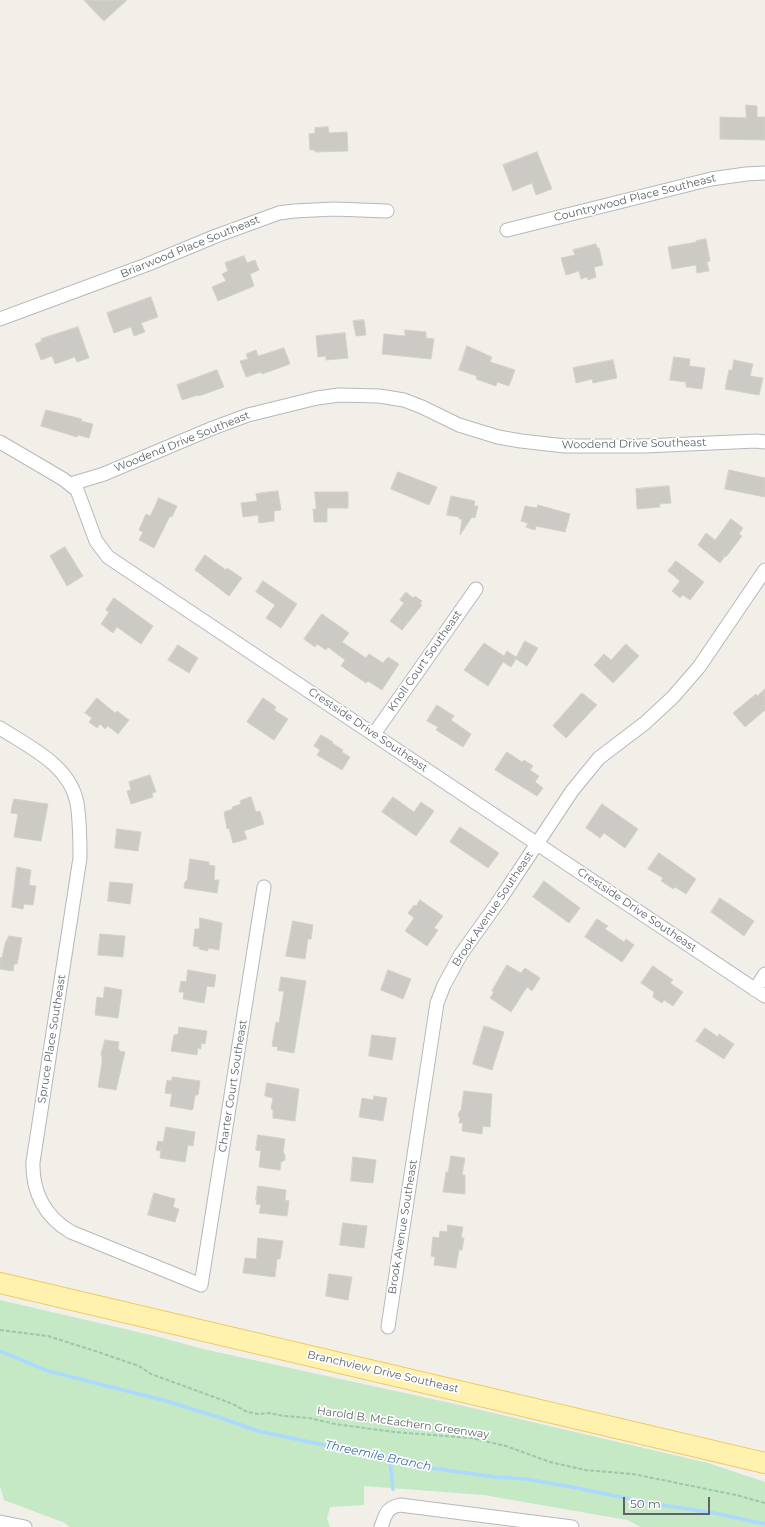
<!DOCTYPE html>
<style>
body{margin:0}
#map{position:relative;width:765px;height:1527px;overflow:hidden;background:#f1efe8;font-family:Montserrat,sans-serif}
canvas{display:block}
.scale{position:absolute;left:623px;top:1497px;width:87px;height:18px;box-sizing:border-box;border:2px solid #5f6368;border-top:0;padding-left:5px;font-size:12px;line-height:14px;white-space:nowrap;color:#5f6368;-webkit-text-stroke:3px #fff;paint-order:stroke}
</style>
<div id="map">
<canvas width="765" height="1527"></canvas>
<div class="scale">50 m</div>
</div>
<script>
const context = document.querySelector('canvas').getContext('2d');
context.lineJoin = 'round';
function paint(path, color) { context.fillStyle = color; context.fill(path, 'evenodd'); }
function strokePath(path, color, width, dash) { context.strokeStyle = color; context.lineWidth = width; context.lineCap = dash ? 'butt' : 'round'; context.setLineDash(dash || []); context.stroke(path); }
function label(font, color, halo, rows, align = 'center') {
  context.font = font + ' Montserrat,sans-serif'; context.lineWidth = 3.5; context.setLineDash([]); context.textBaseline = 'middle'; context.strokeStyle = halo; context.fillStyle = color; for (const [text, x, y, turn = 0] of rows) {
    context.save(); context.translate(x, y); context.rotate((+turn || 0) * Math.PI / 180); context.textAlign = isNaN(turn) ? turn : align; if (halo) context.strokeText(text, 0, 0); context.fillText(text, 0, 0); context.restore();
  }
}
paint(new Path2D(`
 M0,1300l155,36 48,13 252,55 253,59 57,19v45h-124l-14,-7 -143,-25 -120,-9v19l-34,2 -3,12 3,8h-260l-5,-4 -61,-23 -4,-14z`), '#c5e8c5');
strokePath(new Path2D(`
 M0,1351l48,20 115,29 58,18 37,13 173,37 64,9 31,2 46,8 82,17 60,9 51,11
 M390,1460l3,29`), '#aadaff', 3.5);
const building = new Path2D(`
 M84,0h43l-23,21z
 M746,105l11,1v11h8v23l-45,-1v-22l26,1z
 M328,127l1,6 18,-1 1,19 -33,1v-2h-5l-1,-16 6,-1v-5z
 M537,152l15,37 -16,6 -4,-12 -19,8 -10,-26z
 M706,239l4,22 -3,1 2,9 -12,2 -1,-8 -24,4 -4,-22 29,-5 -1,-1z
 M596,244l1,4h2l4,17 -9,2 2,10 -8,3 -1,-3 -6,2 -2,-8 -13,4 -5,-17 14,-3 -2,-5z
 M244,256l3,7 8,-3 4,10 -9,4 4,12 -36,15 -6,-14 14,-6 -4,-7 6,-3 -3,-8z
 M151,297l7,20 -17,6 4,9 -11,4 -3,-9 -17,6 -7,-20z
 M364,320l2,15 -10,1 -3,-15z
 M78,327l11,31 -12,4 -2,-5 -20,7 -3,-8 -11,4 -6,-16 7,-3 -1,-2z
 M405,330l21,2v6l8,1 -3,20 -49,-5 2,-20 21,2z
 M345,333l3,25 -22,2v-4l-8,1 -2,-21z
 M467,346l25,11 -2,5 25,8 -6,16 -12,-4 -1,4 -20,-7 1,-3 -18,-6z
 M284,348l6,16 -28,10 -1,-2 -15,5 -6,-16 8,-2 -2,-5 10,-4 2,6z
 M674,357l16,2 -1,7 16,2 -3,21 -16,-2v-5l-16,-2z
 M613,360l4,18 -24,5 -1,-4 -16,4 -3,-15z
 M734,360l19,4 -3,12 13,2 -4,17 -34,-6 4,-19h3z
 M217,370l7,17 -25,9 -1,-1 -16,5 -5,-15z
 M46,410l36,9 -1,2 12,3 -4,14 -11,-3 -1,2 -36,-11z
 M729,470l36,8v19l-40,-8z
 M398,472l39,15 -8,18 -38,-16z
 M669,486l2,17 -12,1 1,3 -23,2 -1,-20z
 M278,491l3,19 -7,1v10l-15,2 -1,-8 -15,2 -2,-14 16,-2 -1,-7z
 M315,492h33v16h-21v14h-13l-1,-13h3z
 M451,496l24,5 -1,5h4l-3,12 -3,-1 -12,18 2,-16h-3v-2l-12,-2z
 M159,498l18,8 -5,11 -2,-1 -16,32 -15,-8 4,-8 -4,-2 7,-16 4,2z
 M538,505l32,9 -5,18 -29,-6 -1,4 -9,-3 2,-4 -7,-2 4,-15 12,2z
 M731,519l12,9 -4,6 3,2 -16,21 -1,-1 -5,7 -22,-18 8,-12 9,7z
 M65,547l18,29 -16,10 -17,-30z
 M205,555l21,15 1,-2 15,10 -13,18 -34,-26z
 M676,561l28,21 -14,18 -7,-5 -3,3 -8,-7 8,-10 -12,-10z
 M263,581l34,23 -16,24 -15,-10 9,-13 -19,-13z
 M406,592l7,6 2,-2 7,5 -2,3 2,1 -20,25 -12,-9 14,-18 -4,-3z
 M114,598l39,28 -12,18 -24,-17 -4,6 -12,-9 8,-12 -3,-2z
 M322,614l27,19 -7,9 24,16 3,-4 14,9 5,-6 11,7 -17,26 -14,-9 -2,2 -25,-17 4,-6 -17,-13 -2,3 -9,-6 -2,3 -11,-8z
 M525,641l13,7 -11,18 -11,-7 -5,8 -8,-5 -15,24 -24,-16 20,-27 20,13 3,-5 9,6z
 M626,644l13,12 -26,27 -19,-18 10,-11 7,6z
 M178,645l20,13 -9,15 -21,-13z
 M765,689v21l-20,17 -12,-14 23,-19 1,2z
 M582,693l15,12 -31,33 -13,-12z
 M97,698l18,15 2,-2 12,9 -11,14 -10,-8 -3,3 -5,-5 -3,4 -8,-6 3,-4 -7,-5z
 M263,698l13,9 -2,3 14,9 -14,21 -27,-18z
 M437,705l17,11 -3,4 20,14 -8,13 -27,-17 2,-3 -11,-6z
 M321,735l12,7 -1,1 11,7 -1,2 8,5 -8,13 -25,-15 3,-5 -6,-4z
 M507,752l15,10 2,-2 9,6 -3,4 9,6 -4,6 8,6 -6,8 -42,-26z
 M150,775l6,17 -4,1 1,4 -22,7 -4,-13 4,-1 -2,-8z
 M251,797l5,15 4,-1 4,13 -20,7 3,8 -14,4 -4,-15 -2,1 -3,-17 9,-3 -1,-2 9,-3 -1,-3z
 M393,797l21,15 7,-10 13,9 -18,25 -34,-24z
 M14,799l34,5 -7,37 -27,-4 4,-23 -7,-1z
 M602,804l36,25 -13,19 -21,-15 -4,5 -14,-10z
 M460,827l39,26 -11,15 -38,-26z
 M117,829l24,3 -3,19 -23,-3z
 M659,853l37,26 -10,15 -11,-7 -2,2 -12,-8 2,-3 -15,-9z
 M190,859l19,3v3l6,1 -1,14h5l-2,13 -33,-5 1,-6 2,-2z
 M17,867l14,3 -2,15 7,1 -3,19 -9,-1 -1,5 -11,-2z
 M544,881l36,27 -11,15 -36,-26z
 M110,882l23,2 -3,20 -22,-3z
 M720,898l34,23 -10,15 -33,-24z
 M420,900l23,16 -9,12 4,2 -11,16 -22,-15 9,-13 -6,-5 6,-8 2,1z
 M200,918l22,5 -3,27 -11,-2v3l-9,-2v-2l-6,-1 2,-17h4z
 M597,919l11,7 -3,3 19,13 2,-3 8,6 -12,17 -37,-25z
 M293,921l20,4 -2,14h-3l-3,20 -19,-3z
 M100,934l25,2 -2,21 -25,-2z
 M9,936l13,2 -5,26h-3l-1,7 -13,-2v-12l2,1 3,-14z
 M507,965l14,8 4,-5 15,10 -8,13 -5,-4 -16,25 -21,-14 4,-6 -2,-1z
 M653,966l20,14 -3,3 13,9 -10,14 -9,-6 -2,3 -9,-6 1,-5 -13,-9z
 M188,970l28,5 -2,12 -7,-1 -3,17 -21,-4 1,-7h-5l2,-11 5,1z
 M388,970l23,9 -8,20 -22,-9z
 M281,977l25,4 -12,72 -17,-3 1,-3 -6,-1 4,-24 3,1 5,-32h-5z
 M105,987l17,3 -4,28 -23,-3 2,-18 6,1z
 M484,1026l20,6 -12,38 -19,-6z
 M179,1027l28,4 -2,13 -4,-1v6l-3,-1 -1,7 -26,-4 3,-16 4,-1z
 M705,1028l13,9 1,-3 15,10 -10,15 -28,-18z
 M372,1035l24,3 -4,22 -23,-4z
 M105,1040l14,2 -1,7 2,1 -1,1 6,1 -9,38 -18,-3 4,-24v-7l-1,-1z
 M173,1077l27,4 -2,14h-3l-2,14 -1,1 -22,-4 2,-12 -7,-1 2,-13 4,1z
 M267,1083l32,6 -4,32 -22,-3v-8l-2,-1 2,-11 -8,-2z
 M464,1091l28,3 -2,33 -7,-1 -1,8 -20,-3 1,-8h-4l1,-5 -2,-2 1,-4 2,-2z
 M374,1096l13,2 -4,23 -24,-4 3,-19 11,2z
 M166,1127l29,5 -2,14 -5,-1 -3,17 -25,-4 1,-7 -5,-1 2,-9 5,1z
 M258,1135l27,4 -2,13 2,3v5l-4,2 -1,8 -21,-3 2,-16 -5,-1z
 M451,1156l14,2 -3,17h3v19l-22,-2 3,-20h2z
 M353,1157l23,3 -3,23 -22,-2z
 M258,1186l28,4 -1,10 4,1 -2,15 -28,-3 2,-8 -5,-1 1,-4h-1z
 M154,1193l21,6 -2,8 6,2 -4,13 -27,-7z
 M343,1223l24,3 -3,22 -24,-3z
 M448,1225l15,2 -2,11h3l-2,12h-3l-3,18 -22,-3 1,-8 -4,-1 2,-19 6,1 1,-7 7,1z
 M258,1238l25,3 -3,18h-3l-2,18 -32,-4 2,-15 11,1z
 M329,1274l23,3 -4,23 -22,-4z`);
paint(building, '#cccac5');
strokePath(building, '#d6d1c6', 1);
const minor = new Path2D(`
 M507,230l204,-51 35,-5 19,-1
 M0,319l146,-54 70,-29 63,-23 15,-2 40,-2 53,2
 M0,442l63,37 14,11 19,51 12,16 657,439
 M71,484l33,-10 109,-46 35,-13 69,-17 22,-3 40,1 25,4 18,7 37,18 39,12 23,4 44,5h79l112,-5 9,1
 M0,728c29,19 70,37 77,75 3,18 3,37 3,55l-47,304c-1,30 12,55 38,70l130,53 63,-398
 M374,734l102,-145
 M755,990l10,-16
 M388,1327l49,-324 7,-18 17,-31 40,-56 71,-107 27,-33 46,-35 28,-26 26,-30 66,-97
 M0,1522l25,5
 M381,1527c5,-13 5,-19 19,-22l172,22`);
const primary = new Path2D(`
 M0,1283l765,180`);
strokePath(minor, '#b5b8bc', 15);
strokePath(primary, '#f2c960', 22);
strokePath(new Path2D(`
 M0,1330l48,6 47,15 44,15 12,8 82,30 14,8 11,2 11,-1 15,3 25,2 26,6 59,8 77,6 35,8 44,16 35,8 48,4 103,21 29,8`), '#9cc7a9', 2, [4, 2]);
strokePath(minor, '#fff', 13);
strokePath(primary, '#fff2af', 20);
label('11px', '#5f6368', '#fff', [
 ["Countrywood Place Southeast",635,198,-14],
 ["Briarwood Place Southeast",190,247,-22],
 ["Woodend Drive Southeast",182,442,-22],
 ["Woodend Drive Southeast",634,444,-1],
 ["Knoll Court Southeast",425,661,-55],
 ["Crestside Drive Southeast",368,730,34],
 ["Brook Avenue Southeast",493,909,-56],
 ["Crestside Drive Southeast",637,910,34],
 ["Spruce Place Southeast",52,1039,-81],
 ["Charter Court Southeast",233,1086,-81],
 ["Brook Avenue Southeast",403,1227,-81],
 ["Branchview Drive Southeast",383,1372,13],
 ["Harold B. McEachern Greenway",403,1423,8]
]);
label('italic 12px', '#4174aa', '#fff', [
 ["Threemile Branch",378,1456,12]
]);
</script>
